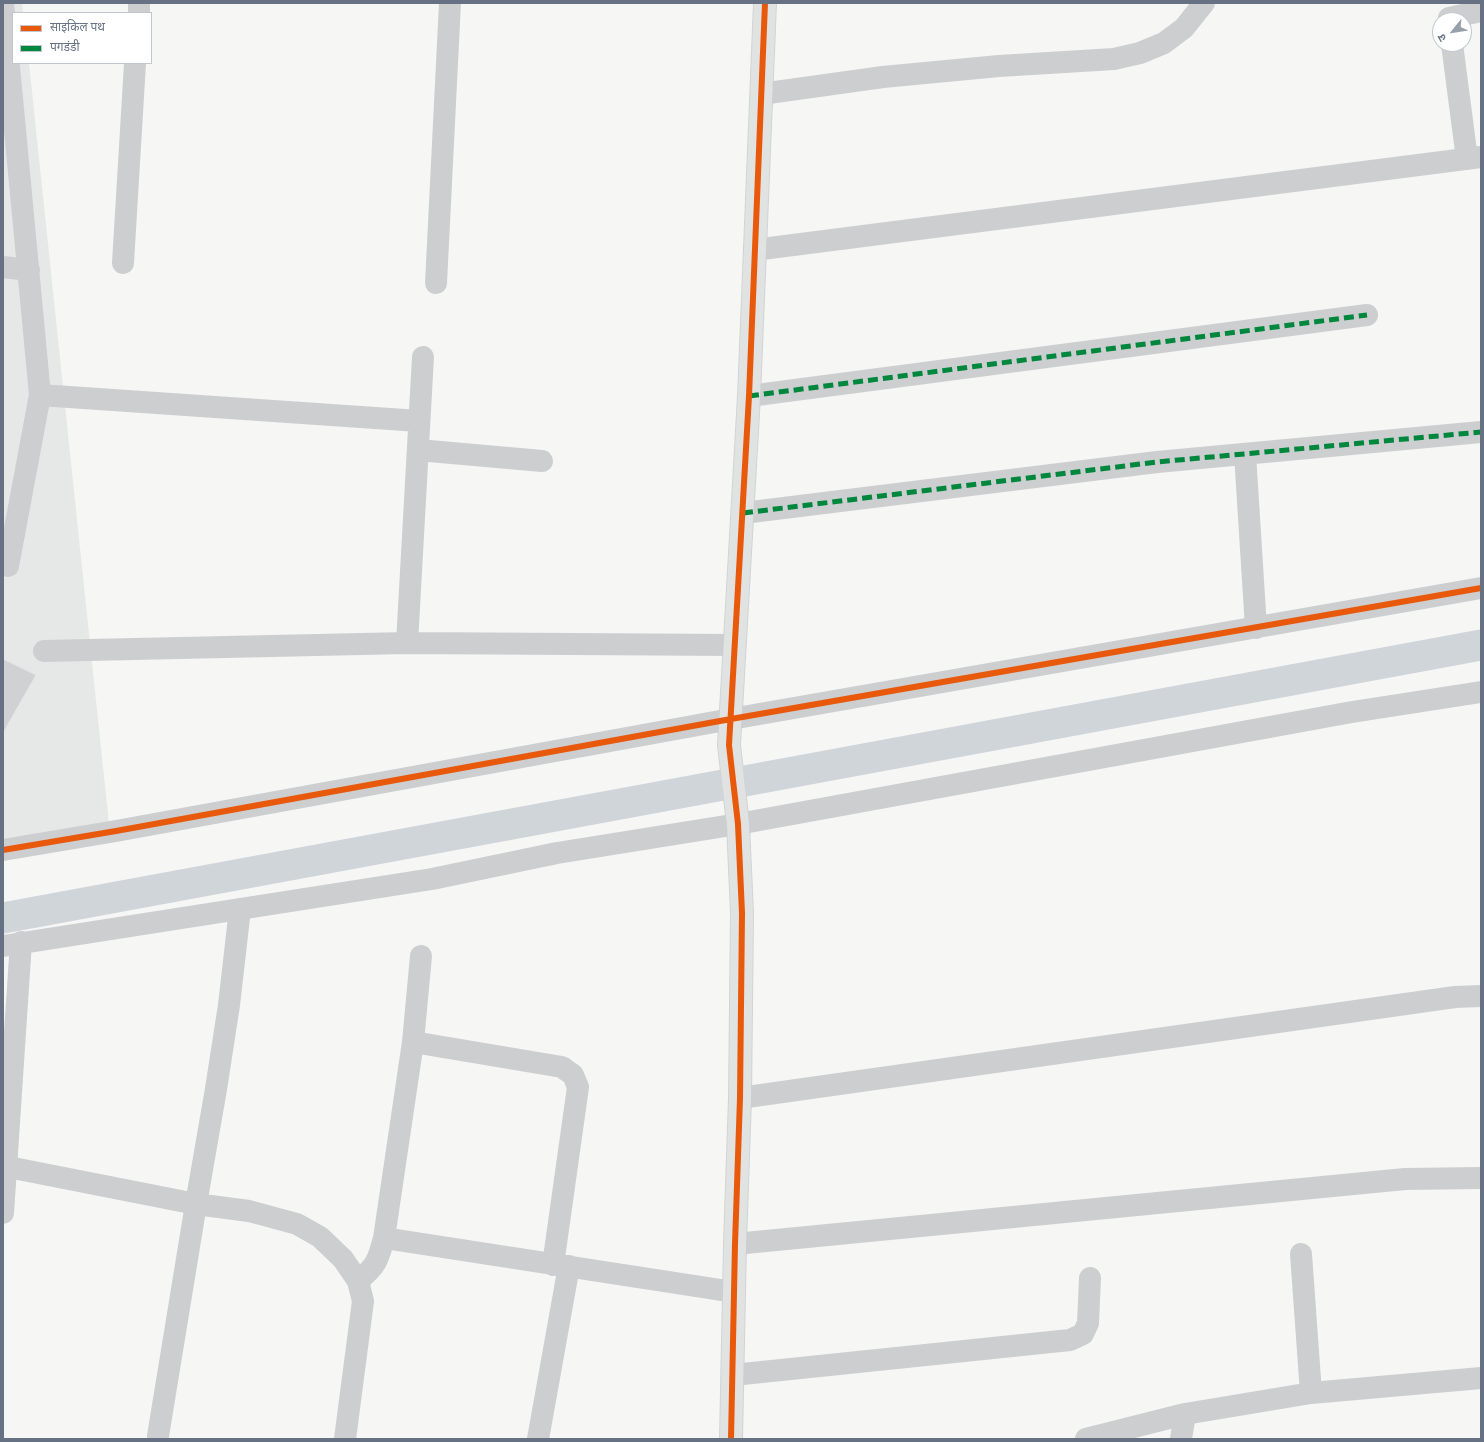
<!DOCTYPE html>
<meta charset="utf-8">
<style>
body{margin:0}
#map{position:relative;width:1484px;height:1442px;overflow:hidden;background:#f6f6f5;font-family:Roboto,"Noto Sans Devanagari",sans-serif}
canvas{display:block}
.frame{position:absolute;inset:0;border:4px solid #667284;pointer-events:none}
.legend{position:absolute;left:12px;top:12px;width:140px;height:52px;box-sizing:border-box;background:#fff;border:1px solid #c2c7ce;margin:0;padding:5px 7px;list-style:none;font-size:12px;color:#667284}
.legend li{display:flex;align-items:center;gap:8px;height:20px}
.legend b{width:20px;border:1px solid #c2c7ce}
.north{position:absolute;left:1432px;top:12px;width:40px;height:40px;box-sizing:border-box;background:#fff;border:1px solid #c2c7ce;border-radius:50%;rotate:240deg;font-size:11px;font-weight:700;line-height:16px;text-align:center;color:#667284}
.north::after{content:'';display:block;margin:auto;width:14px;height:18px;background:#98a0ac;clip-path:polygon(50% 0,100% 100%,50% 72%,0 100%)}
</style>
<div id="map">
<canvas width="1484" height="1442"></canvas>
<div class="frame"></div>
<ul class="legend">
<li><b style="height:5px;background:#e8590c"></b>साइकिल पथ</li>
<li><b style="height:5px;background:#00873e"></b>पगडंडी</li>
</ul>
<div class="north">उ</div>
</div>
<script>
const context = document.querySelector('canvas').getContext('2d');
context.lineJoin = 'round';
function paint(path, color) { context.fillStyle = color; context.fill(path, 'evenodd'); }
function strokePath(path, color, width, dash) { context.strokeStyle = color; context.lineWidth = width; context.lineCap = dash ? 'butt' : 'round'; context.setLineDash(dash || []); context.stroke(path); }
paint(new Path2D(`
 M3,3h19l1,10h-10v50h16l80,761 -106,18z`), '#e6e7e7');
strokePath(new Path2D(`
 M3,918l1478,-273`), '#d0d5d9', 31);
const building = new Path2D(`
 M3,659l33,16 -33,58z`);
paint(building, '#d0d1d2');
strokePath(building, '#e5e5e4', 1);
const secondary = new Path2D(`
 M731,1439l4,-195 5,-146 2,-185 -4,-89 -9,-79 20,-349 16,-393`);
strokePath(secondary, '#d2d4d4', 24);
strokePath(new Path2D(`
 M3,3l37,392 -32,171
 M139,13v-10
 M1449,18l32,-7
 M1452,44l15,115
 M761,94l122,-17 116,-11 115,-7 26,-6 24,-10 20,-15 20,-25
 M754,250l727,-93
 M123,263l12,-200
 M3,267l26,3
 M436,283l14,-280
 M40,395l379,26
 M749,396l618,-81
 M418,450l124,11
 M1245,454l11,174
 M743,513l414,-51 324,-30
 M407,643l16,-286
 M44,651l363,-8 328,2
 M3,850l113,-19 615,-112 750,-131
 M3,946l429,-67 125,-26 181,-29 614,-112 129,-20
 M413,1042l149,25 11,8 5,12 -25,178
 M740,1098l715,-101 26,-1
 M3,1166l193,38 53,7 48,13 23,13 23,22 15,22 5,20 -18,138
 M3,1213l18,-271
 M384,1238l350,54
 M735,1244l670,-65 76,-1
 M1301,1254l10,139
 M358,1281c18,-15 20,-20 26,-43l29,-196 8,-86
 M733,1375l337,-35 13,-6 5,-11 2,-45
 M158,1436l38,-232 20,-115 13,-84 11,-96
 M538,1439l31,-173
 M1086,1439l99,-25 126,-21 170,-15
 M1181,1439l4,-25`), '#cdced0', 22);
strokePath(secondary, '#e1e2e2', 22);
strokePath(new Path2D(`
 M749,396l618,-81
 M743,513l414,-51 324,-30`), '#00873e', 5, [10, 5]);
strokePath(new Path2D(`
 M3,850l113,-19 615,-112 750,-131
 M731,1439l4,-195 5,-146 2,-185 -4,-89 -9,-79 20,-349 16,-393`), '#e8590c', 6);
</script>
